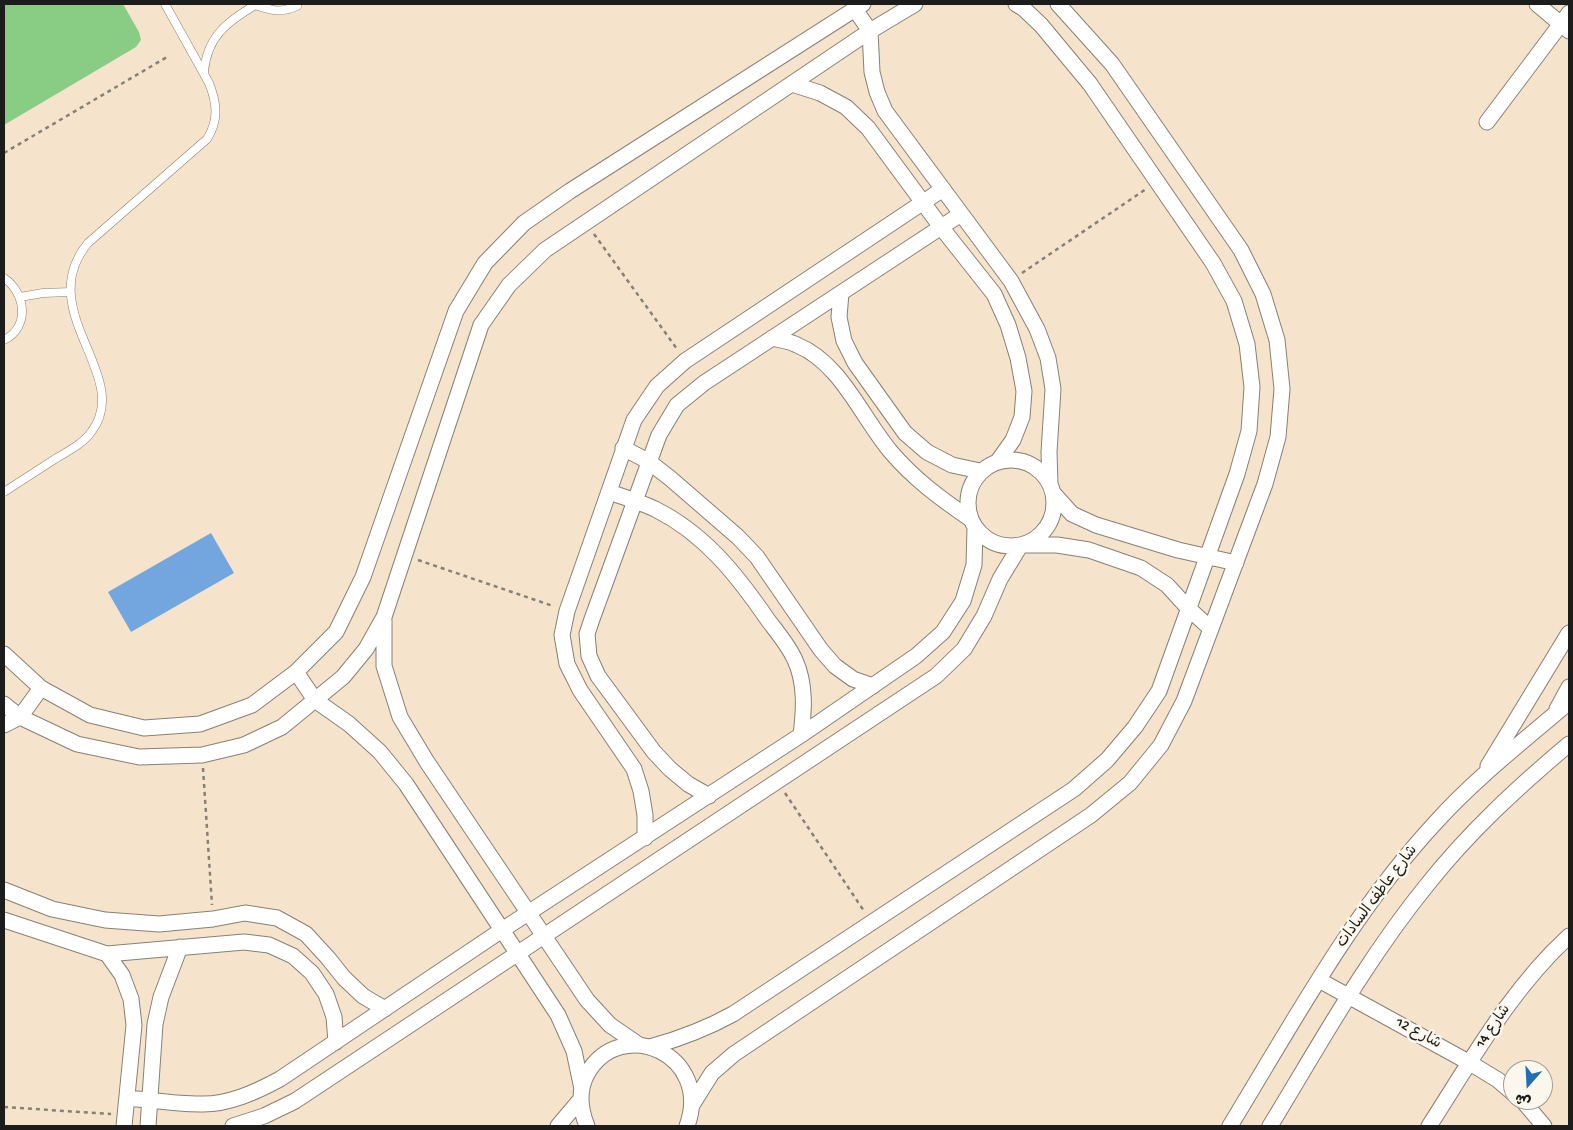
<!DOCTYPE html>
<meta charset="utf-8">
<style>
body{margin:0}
#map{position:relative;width:1573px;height:1130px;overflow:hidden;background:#f5e4cb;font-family:"Gochi Hand","Playpen Sans Arabic",sans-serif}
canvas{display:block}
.frame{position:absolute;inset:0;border:5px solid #1c1c1c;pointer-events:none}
.north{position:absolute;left:1503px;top:1060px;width:50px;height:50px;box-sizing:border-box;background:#fbf7ec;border:1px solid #a29f99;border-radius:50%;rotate:199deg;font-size:14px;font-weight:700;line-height:20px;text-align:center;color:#1c1c1c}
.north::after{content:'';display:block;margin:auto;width:18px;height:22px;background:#1f6fb2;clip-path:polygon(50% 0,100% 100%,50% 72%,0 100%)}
</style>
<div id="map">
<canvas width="1573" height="1130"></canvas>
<div class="frame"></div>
<div class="north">ش</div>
</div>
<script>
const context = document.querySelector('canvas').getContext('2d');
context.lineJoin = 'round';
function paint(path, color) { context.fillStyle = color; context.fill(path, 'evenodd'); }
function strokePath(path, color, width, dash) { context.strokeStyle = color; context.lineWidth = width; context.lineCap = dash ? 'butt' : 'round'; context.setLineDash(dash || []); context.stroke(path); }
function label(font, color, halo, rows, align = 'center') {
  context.font = font + ' "Gochi Hand","Playpen Sans Arabic",sans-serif'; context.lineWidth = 5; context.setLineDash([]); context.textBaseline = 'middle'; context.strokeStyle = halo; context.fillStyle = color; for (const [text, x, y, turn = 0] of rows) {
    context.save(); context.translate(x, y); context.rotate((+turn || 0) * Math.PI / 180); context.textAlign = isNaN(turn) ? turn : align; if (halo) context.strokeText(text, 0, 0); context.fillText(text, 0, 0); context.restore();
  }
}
paint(new Path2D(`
 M4,4h119l16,28 2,8 -5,7 -132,78z`), '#89cc84');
paint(new Path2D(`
 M211,533l23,40 -103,59 -23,-40z`), '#73a6df');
const lane = new Path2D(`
 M252,4c19,6 27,10 45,2
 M204,72c3,-36 24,-51 53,-68
 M4,278c22,15 26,49 0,62
 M20,297l23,-4 27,-1
 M4,492c17,-11 34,-22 51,-33 13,-8 28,-15 37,-28 41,-56 -60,-120 -4,-188l119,-104c12,-19 10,-36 2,-56l-44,-79`);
const street = new Path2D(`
 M1537,4l32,27
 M854,8l16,23 2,41 5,20 8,19 126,170 26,48 11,29 5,31 -4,63 1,32
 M792,84l28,9 26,14 22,21 73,99 53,67 14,31 10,33 6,33 -2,26 -9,23 -15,21
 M1487,122l82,-109
 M841,293l-2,24 5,24 11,22 50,70 22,19 25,13 28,6
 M772,338c8,2 18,3 25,7 44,18 65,73 94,107 23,27 50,47 78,66
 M623,448l25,13 23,18 67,58 19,20 64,93 14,16 18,13 20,7
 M968 503a43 43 0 1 1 86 0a43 43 0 1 1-86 0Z
 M609,492c15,5 31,10 46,17 50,25 82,66 113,111 9,12 21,26 27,40 11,24 9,51 6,75
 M1054,494l18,20 24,11 82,25 58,13
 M1026,545h31l32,5 52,18 26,17 21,23 23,21
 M384,620v46l16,51 27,45 160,238 23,25 29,20
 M4,654l37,34 49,27 54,13 56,-4 52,-19 44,-33 40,-40 27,-55 93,-266 29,-48 39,-40 46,-32 293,-187
 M296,672l19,28 34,24 31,28 26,32 152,231 16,36 8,38
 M4,704l16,13 57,27 62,13 63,-2 42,-10 38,-18 61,-50 23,-28 18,-32 97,-292 28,-40 36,-35 325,-219 45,-27
 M1557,709l12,-22
 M4,725l16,-8 21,-29
 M1488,766l81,-133
 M709,796l-21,-12 -18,-15 -16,-17 -56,-76 -9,-20 -2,-22 5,-15 67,-184 18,-30 27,-22 257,-169
 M645,838v-23l-4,-24 -7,-22 -54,-79 -13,-26 -5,-29 5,-24 67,-191 23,-34 28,-25 258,-172
 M4,890l48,19 53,11 54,4 54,-5 32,-6 32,5 29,16 22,24 16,20 19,18 22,13
 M4,920l103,34 137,-12 25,3 24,11 19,17 14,21 8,23 2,25
 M107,954l15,21 9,24 3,26 -10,101
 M1319,980l151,83 28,17 15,13
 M650,1047c29,-8 56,-18 83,-33l341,-225 33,-29 28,-33 24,-36 78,-217 12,-43 3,-44 -5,-43 -13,-43 -21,-38 -123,-179 -49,-59 -18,-17 -7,-4
 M127,1098c24,2 49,6 73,6 28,1 56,-12 80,-25l222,-149 299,-195 115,-79 27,-24 20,-31 11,-36 1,-37
 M1522,1100l22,26
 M692,1105l20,-32 22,-19 357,-239 39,-32 31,-38 23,-44 81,-217 13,-47 4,-48 -5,-49 -14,-46 -22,-44 -129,-186 -54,-60
 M148,1126l7,-102 6,-27 19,-50
 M233,1126l31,-10 31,-15 641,-425 28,-27 20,-33 16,-37 20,-33
 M558,1126l22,-26
 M587,1126c-7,-17 -9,-35 0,-52 34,-60 126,-19 100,52
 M1230,1126c64,-105 123,-215 207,-305 40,-44 87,-80 132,-119
 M1270,1126c50,-82 96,-166 157,-241 42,-53 91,-98 142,-141
 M1429,1126c42,-65 82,-137 140,-190`);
strokePath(lane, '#888074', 9);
strokePath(street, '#888074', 17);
strokePath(new Path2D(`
 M4,153l163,-96
 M594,234l83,115
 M1022,273l124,-84
 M418,560l135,46
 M203,768l9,137
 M785,793l79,118
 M4,1107l107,7`), '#888074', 2.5, [4, 4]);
strokePath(lane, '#fff', 8);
strokePath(street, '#fff', 15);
label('15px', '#1c1c1c', '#fbf7ec', [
 ["شارع عاطف السادات",1378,897,-53],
 ["شارع 14",1494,1027,-55],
 ["شارع 12",1418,1034,29]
]);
</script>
